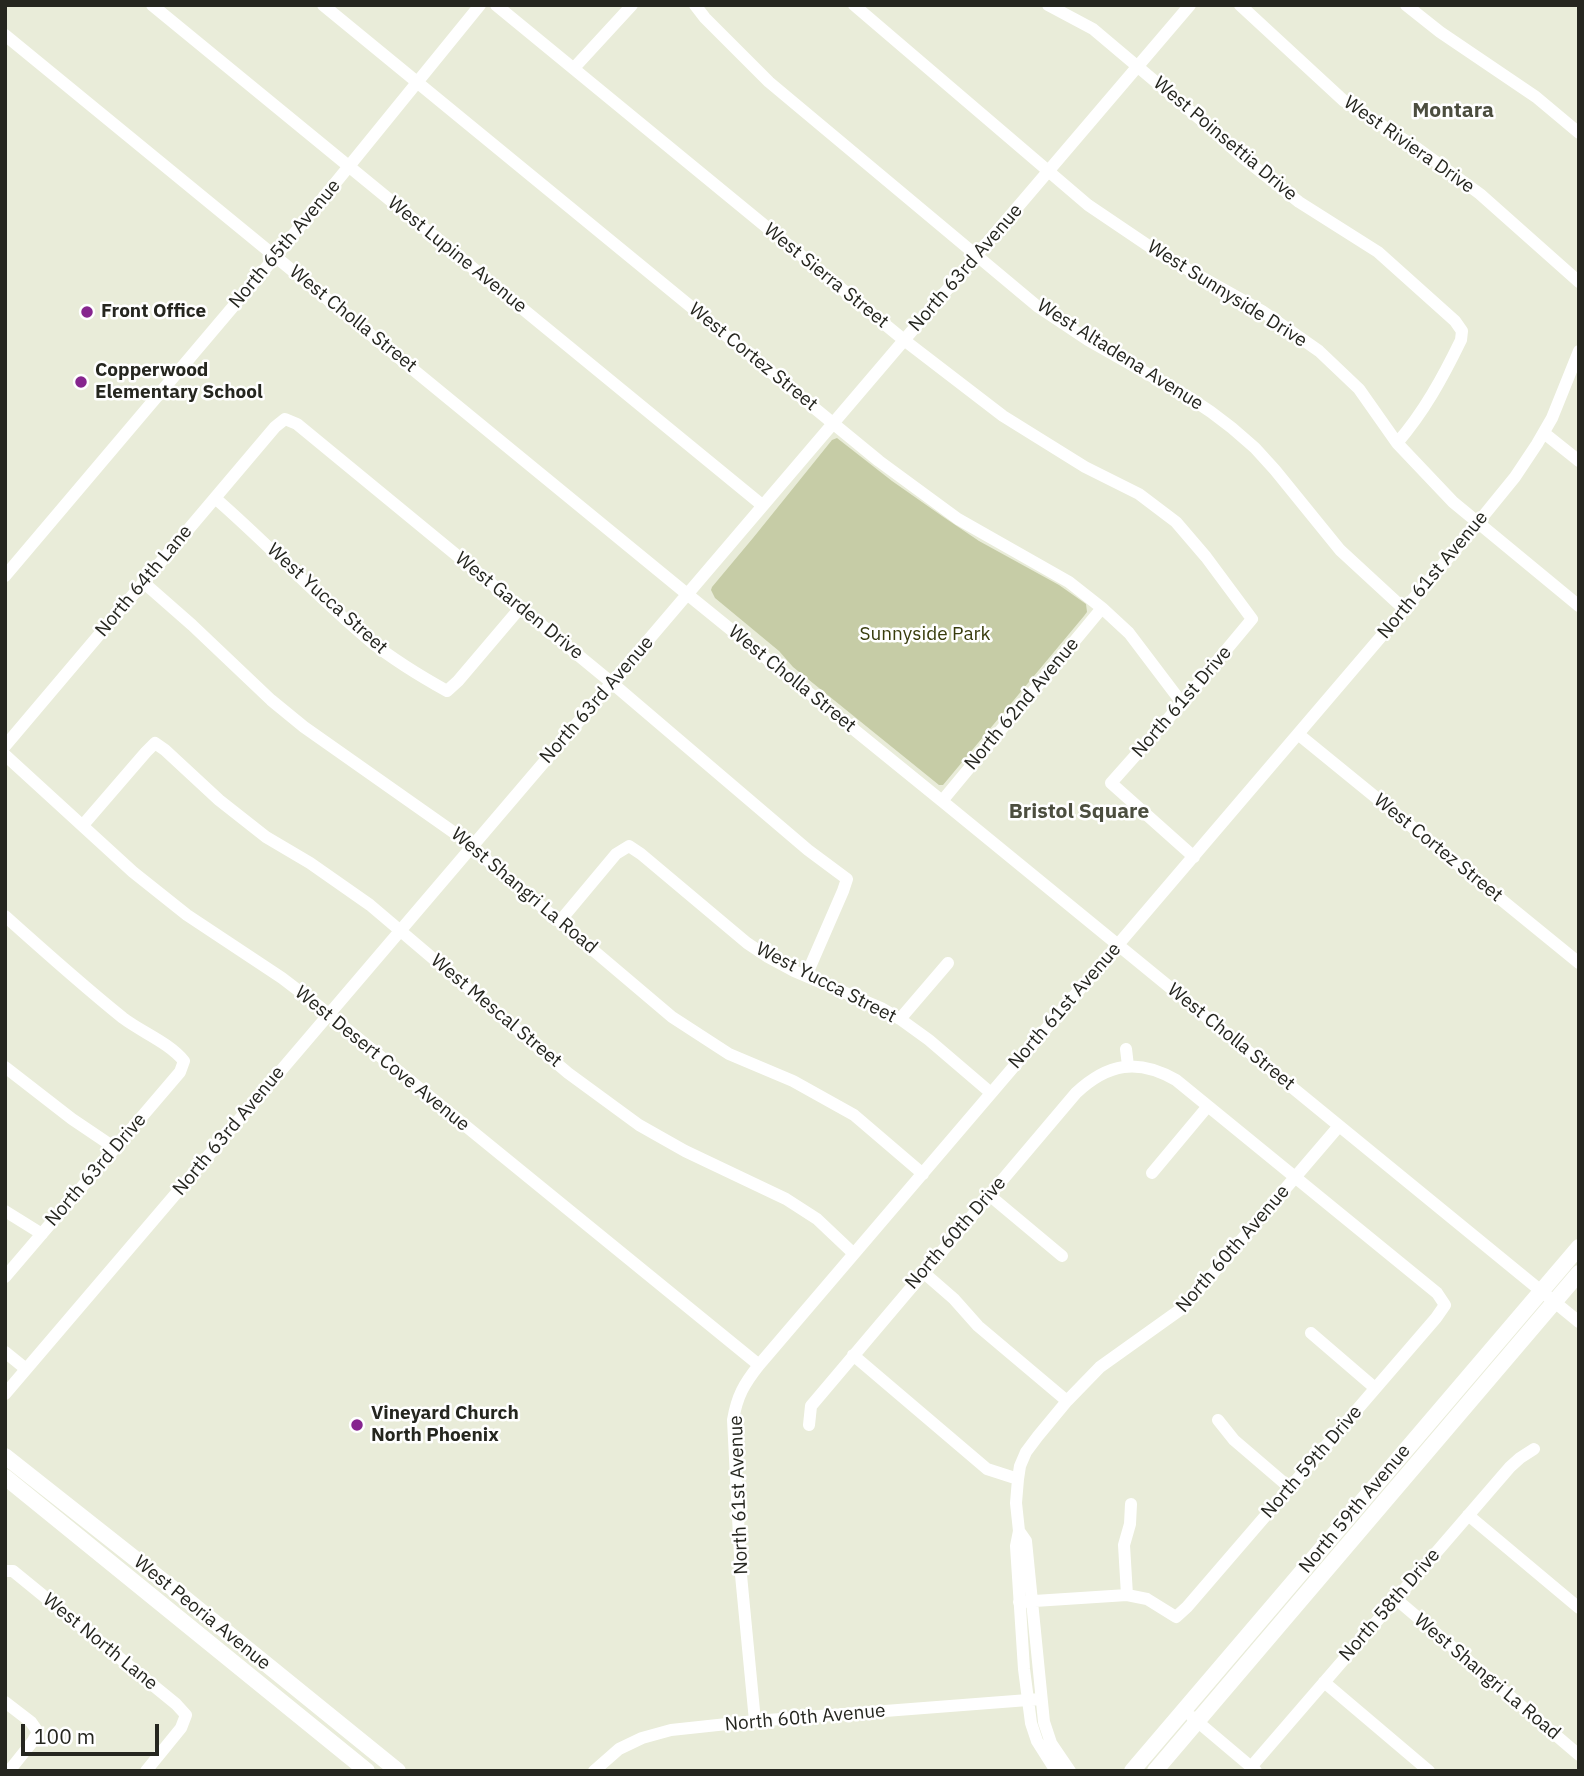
<!DOCTYPE html>
<style>
body{margin:0}
#map{position:relative;width:1584px;height:1776px;overflow:hidden;background:#e9ecd9;font-family:"IBM Plex Sans",sans-serif}
canvas{display:block}
.frame{position:absolute;inset:0;border:7px solid #25261f;pointer-events:none}
.scale{position:absolute;left:21px;top:1724px;width:138px;height:32px;box-sizing:border-box;border:4px solid #25261f;border-top:0;padding-left:9px;font-size:21px;line-height:24px;white-space:nowrap;color:#25261f;-webkit-text-stroke:5px #fff;paint-order:stroke}
</style>
<div id="map">
<canvas width="1584" height="1776"></canvas>
<div class="frame"></div>
<div class="scale">100 m</div>
</div>
<script>
const context = document.querySelector('canvas').getContext('2d');
context.lineJoin = 'round';
function paint(path, color) { context.fillStyle = color; context.fill(path, 'evenodd'); }
function strokePath(path, color, width, dash) { context.strokeStyle = color; context.lineWidth = width; context.lineCap = dash ? 'butt' : 'round'; context.setLineDash(dash || []); context.stroke(path); }
function label(font, color, halo, rows, align = 'center') {
  context.font = font + ' "IBM Plex Sans",sans-serif'; context.lineWidth = 5; context.setLineDash([]); context.textBaseline = 'middle'; context.strokeStyle = halo; context.fillStyle = color; for (const [text, x, y, turn = 0] of rows) {
    context.save(); context.translate(x, y); context.rotate((+turn || 0) * Math.PI / 180); context.textAlign = isNaN(turn) ? turn : align; if (halo) context.strokeText(text, 0, 0); context.fillText(text, 0, 0); context.restore();
  }
}
paint(new Path2D(`
 M837,438l55,43 50,35 37,25 80,44 27,19 1,8 -3,4 -141,169h-4l-146,-118 -14,-16 -64,-53 -4,-8 1,-3 41,-49 79,-98z`), '#c6cca6');
strokePath(new Path2D(`
 M152,5l610,500
 M323,5l556,456 79,58 111,63 33,26 27,25 53,70
 M496,5l408,335 99,76 82,51 54,27 37,28 30,35 46,62 -70,84 -71,80 83,74
 M695,5l10,13 64,64 268,224 51,34 102,58 21,14 21,16 23,20 20,22 65,80 64,59
 M854,5l234,200 74,50 100,56 57,40 40,38 38,54 56,59 126,104
 M1048,5l45,24 115,97 34,31 57,45 79,50 77,69 7,10 -1,9c-18,37 -37,72 -64,103
 M1240,5l104,96 73,47 63,46 99,88
 M1406,5l34,27 96,65 43,36
 M5,35l682,559 255,207 637,521
 M574,68l58,-63
 M1544,433l35,28
 M215,498c53,46 101,98 155,143 24,19 50,35 77,50l11,-10 62,-73
 M5,576l271,-320 204,-251
 M143,582l49,43 79,75 33,27 152,107 216,183 57,37 64,27 61,34 69,59
 M1298,734l281,229
 M5,746l270,-319 10,-8 12,5 315,259 196,167 39,29 -4,12 -37,85
 M5,755l128,117 54,43 95,63 34,26 443,361
 M942,801l160,-193
 M83,825l63,-73 9,-9 10,7 54,50 47,37 44,26 60,42 198,168 71,52 46,26 101,48 31,20 37,35
 M5,916c39,35 77,69 118,102 20,15 45,24 61,43l-4,11 -175,205
 M560,921l56,-67 13,-8 12,8 106,89 21,14 26,14 87,37 19,11 29,21 62,53
 M900,1019l48,-56
 M1126,1049l2,17
 M5,1067l67,52 43,29
 M1152,1173l56,-67
 M989,1195l73,61
 M5,1211l37,23
 M923,1272l31,27 24,27 89,75
 M1311,1333l64,55
 M5,1352l21,17
 M853,1355l134,114 31,10
 M5,1394l1185,-1389
 M1218,1420l16,20 56,48
 M809,1425l2,-19 265,-313c32,-30 62,-35 100,-13l261,213 8,12 -9,13 -249,289 -11,10 -29,-18 -20,-4 -108,7
 M1468,1515l111,93
 M1019,1531l7,10 18,181 7,21 19,28
 M5,1571h8l163,133 10,11 -5,13 -35,43
 M1127,1595l-3,-50 6,-21 1,-20
 M1396,1599l183,156
 M1324,1682l105,89
 M5,1702l26,20 7,10 -5,9 -24,30
 M1192,1717l64,54
 M755,1721l-14,-146 -8,-155c4,-24 11,-36 26,-55l708,-829 48,-59 22,-33 15,-26 27,-67
 M1251,1767l259,-300 10,-9 14,-9
 M594,1771l25,-22 23,-11 29,-8 84,-9 286,-22
 M1056,1771l-19,-30 -6,-18 -7,-54 -8,-123 3,-15 -3,-28 2,-24 2,-13 6,-14 12,-16 29,-35 33,-34 84,-60 155,-181`), '#fff', 12);
strokePath(new Path2D(`
 M5,1456l176,139 217,176
 M5,1477l362,294
 M1132,1771l447,-524
 M1155,1771l424,-498`), '#fff', 16);
for (const [x, y, r, color] of [
 [87,312,7,"#86258e"],
 [81,382,7,"#86258e"],
 [357,1425,7,"#86258e"]
]) { const dot = new Path2D(); dot.arc(x, y, r, 0, 2 * Math.PI); context.fillStyle = color; context.fill(dot); strokePath(dot, '#fff', 2.5); }
label('19px', '#25261f', '#fff', [
 ["West Poinsettia Drive",1225,139,40],
 ["West Riviera Drive",1409,145,35],
 ["North 65th Avenue",285,244,-50],
 ["West Lupine Avenue",457,255,39],
 ["North 63rd Avenue",966,268,-49],
 ["West Sierra Street",826,276,39],
 ["West Sunnyside Drive",1227,294,32],
 ["West Cholla Street",353,319,39],
 ["West Altadena Avenue",1120,355,32],
 ["West Cortez Street",753,357,39],
 ["North 61st Avenue",1433,575,-50],
 ["North 64th Lane",144,581,-50],
 ["West Yucca Street",327,599,42],
 ["West Garden Drive",519,606,39],
 ["West Cholla Street",792,679,39],
 ["North 63rd Avenue",597,700,-49],
 ["North 61st Drive",1182,702,-49],
 ["North 62nd Avenue",1022,704,-50],
 ["West Cortez Street",1438,848,39],
 ["West Shangri La Road",524,891,40],
 ["West Yucca Street",826,983,27],
 ["North 61st Avenue",1065,1006,-49],
 ["West Mescal Street",496,1011,40],
 ["West Cholla Street",1231,1037,39],
 ["West Desert Cove Avenue",382,1059,39],
 ["North 63rd Avenue",229,1131,-50],
 ["North 63rd Drive",96,1170,-49],
 ["North 60th Drive",956,1233,-49],
 ["North 60th Avenue",1233,1249,-49],
 ["North 59th Drive",1312,1462,-49],
 ["North 61st Avenue",739,1495,-92],
 ["North 59th Avenue",1355,1509,-50],
 ["North 58th Drive",1390,1605,-49],
 ["West Peoria Avenue",202,1613,39],
 ["West North Lane",100,1642,39],
 ["West Shangri La Road",1487,1677,40],
 ["North 60th Avenue",805,1718,-5]
]);
label('bold 19px', '#25261f', '#fff', [
 ["Front Office",101,312],
 ["Copperwood",95,371],
 ["Elementary School",95,393],
 ["Vineyard Church",371,1414],
 ["North Phoenix",371,1436]
], 'left');
label('19px', '#383c0c', '#fff', [
 ["Sunnyside Park",925,635]
]);
label('bold 21px', '#4c4e3f', '#fff', [
 ["Montara",1453,111],
 ["Bristol Square",1079,812]
]);
</script>
